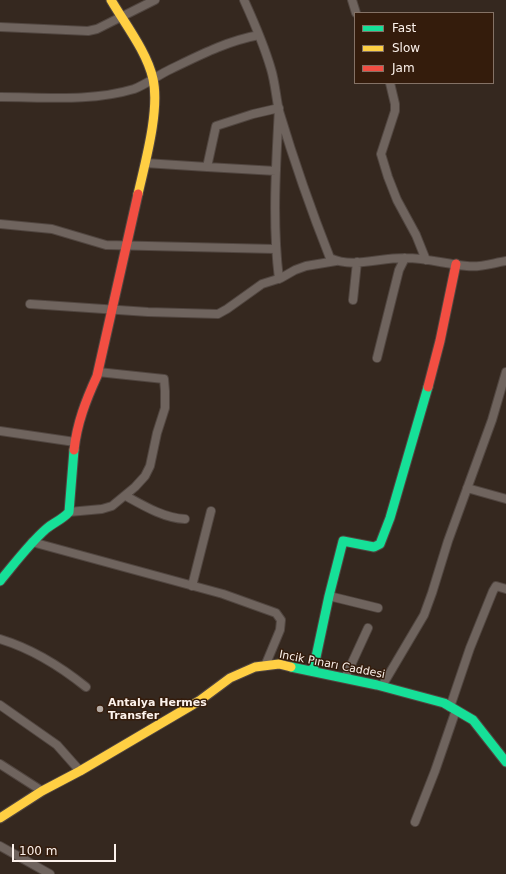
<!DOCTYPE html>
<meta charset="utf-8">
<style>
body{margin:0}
#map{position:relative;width:506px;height:874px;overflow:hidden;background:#35281f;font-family:"DejaVu Sans",sans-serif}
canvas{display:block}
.legend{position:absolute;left:354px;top:12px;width:140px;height:72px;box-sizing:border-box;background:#341c0c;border:1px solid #847266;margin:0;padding:5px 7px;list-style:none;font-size:12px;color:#fcf2ec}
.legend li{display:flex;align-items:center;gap:8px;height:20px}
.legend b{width:20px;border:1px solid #847266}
.scale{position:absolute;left:12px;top:844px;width:104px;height:18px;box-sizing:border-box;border:2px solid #fcf2ec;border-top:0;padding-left:5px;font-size:12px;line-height:14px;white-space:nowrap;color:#fcf2ec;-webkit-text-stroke:3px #341c0c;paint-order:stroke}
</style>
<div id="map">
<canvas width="506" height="874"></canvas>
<ul class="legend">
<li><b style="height:5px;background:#16e098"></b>Fast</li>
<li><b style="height:5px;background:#ffcf43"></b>Slow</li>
<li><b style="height:5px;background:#f24e42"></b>Jam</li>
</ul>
<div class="scale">100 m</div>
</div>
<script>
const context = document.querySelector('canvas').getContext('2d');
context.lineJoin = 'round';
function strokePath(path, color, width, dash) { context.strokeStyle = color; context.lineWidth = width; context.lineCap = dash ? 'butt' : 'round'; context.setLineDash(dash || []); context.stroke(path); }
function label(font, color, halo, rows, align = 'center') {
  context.font = font + ' "DejaVu Sans",sans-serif'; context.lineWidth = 3; context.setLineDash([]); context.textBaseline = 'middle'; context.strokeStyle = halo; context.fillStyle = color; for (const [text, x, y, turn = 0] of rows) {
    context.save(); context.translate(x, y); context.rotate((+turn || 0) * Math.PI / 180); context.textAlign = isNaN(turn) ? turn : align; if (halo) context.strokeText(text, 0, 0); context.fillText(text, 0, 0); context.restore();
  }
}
const street = new Path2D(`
 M244,0c10,22 20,45 27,69 4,13 5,28 8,42 15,50 32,99 51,147 23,11 51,-1 76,0 20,0 40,6 61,8 13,2 26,-3 39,-5
 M352,0l4,13
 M0,27l88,4 9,-2 58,-29
 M390,83l5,21v7l-14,43 7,23 9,23 19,35 10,25
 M0,97c44,0 91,5 134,-8 13,-5 24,-14 37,-20 29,-14 56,-28 88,-34
 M145,163l62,4 9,-41 37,-12 26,-6c-3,57 -7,114 0,171
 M207,167l69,4
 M0,224l52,5 54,16 169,4
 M353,300l4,-38
 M30,304l118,8 70,2 9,-5 35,-25 19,-6 14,-8 11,-4 30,-5
 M377,358l22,-88 6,-12
 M0,431l75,11
 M467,488l39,11
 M126,496c18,10 38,22 59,23
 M69,512l33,-3 10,-3 23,-19 10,-11 5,-10 7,-33 8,-25v-17l-1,-12 -66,-7
 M32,542l191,52 53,19 5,7 -1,10 -15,36
 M192,586l19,-75
 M329,596l49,12
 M0,639c33,10 60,27 86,48
 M345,678l23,-50
 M382,686l42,-71 8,-22 16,-52 44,-121 14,-48
 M0,705l57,40 23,26
 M450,707l20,-59 23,-57 3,-5 10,3
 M0,764l42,27
 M415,822l20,-51 21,-61
 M0,846l50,28`);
const fast = new Path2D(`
 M0,581c15,-18 29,-37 46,-52 8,-7 16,-9 23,-17l5,-62
 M291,667l86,18 67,18 29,17 33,42
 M313,671l16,-75 14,-55 31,6 6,-3 10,-26 38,-131`);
const slow = new Path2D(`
 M111,0c14,24 36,52 42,79 7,31 -8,84 -15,115
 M0,818l42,-27 38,-20 119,-70 31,-23 25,-11 24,-3 12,3`);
const jam = new Path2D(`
 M428,387l12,-46 16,-77
 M74,450c3,-27 12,-50 23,-74l41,-182`);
strokePath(street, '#514640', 10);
strokePath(fast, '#514640', 11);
strokePath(slow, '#514640', 11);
strokePath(jam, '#514640', 11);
strokePath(street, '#6f645e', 8);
strokePath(fast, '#16e098', 9);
strokePath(slow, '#ffcf43', 9);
strokePath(jam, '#f24e42', 9);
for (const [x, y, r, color] of [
 [100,709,4,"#b6aba4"]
]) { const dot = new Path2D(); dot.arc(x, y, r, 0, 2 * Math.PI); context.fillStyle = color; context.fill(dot); strokePath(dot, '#341c0c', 1.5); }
label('11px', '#fcf2ec', '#341c0c', [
 ["Incik Pınarı Caddesi",332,665,11]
]);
label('bold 11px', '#fcf2ec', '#341c0c', [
 ["Antalya Hermes",108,703],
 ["Transfer",108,716]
], 'left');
</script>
